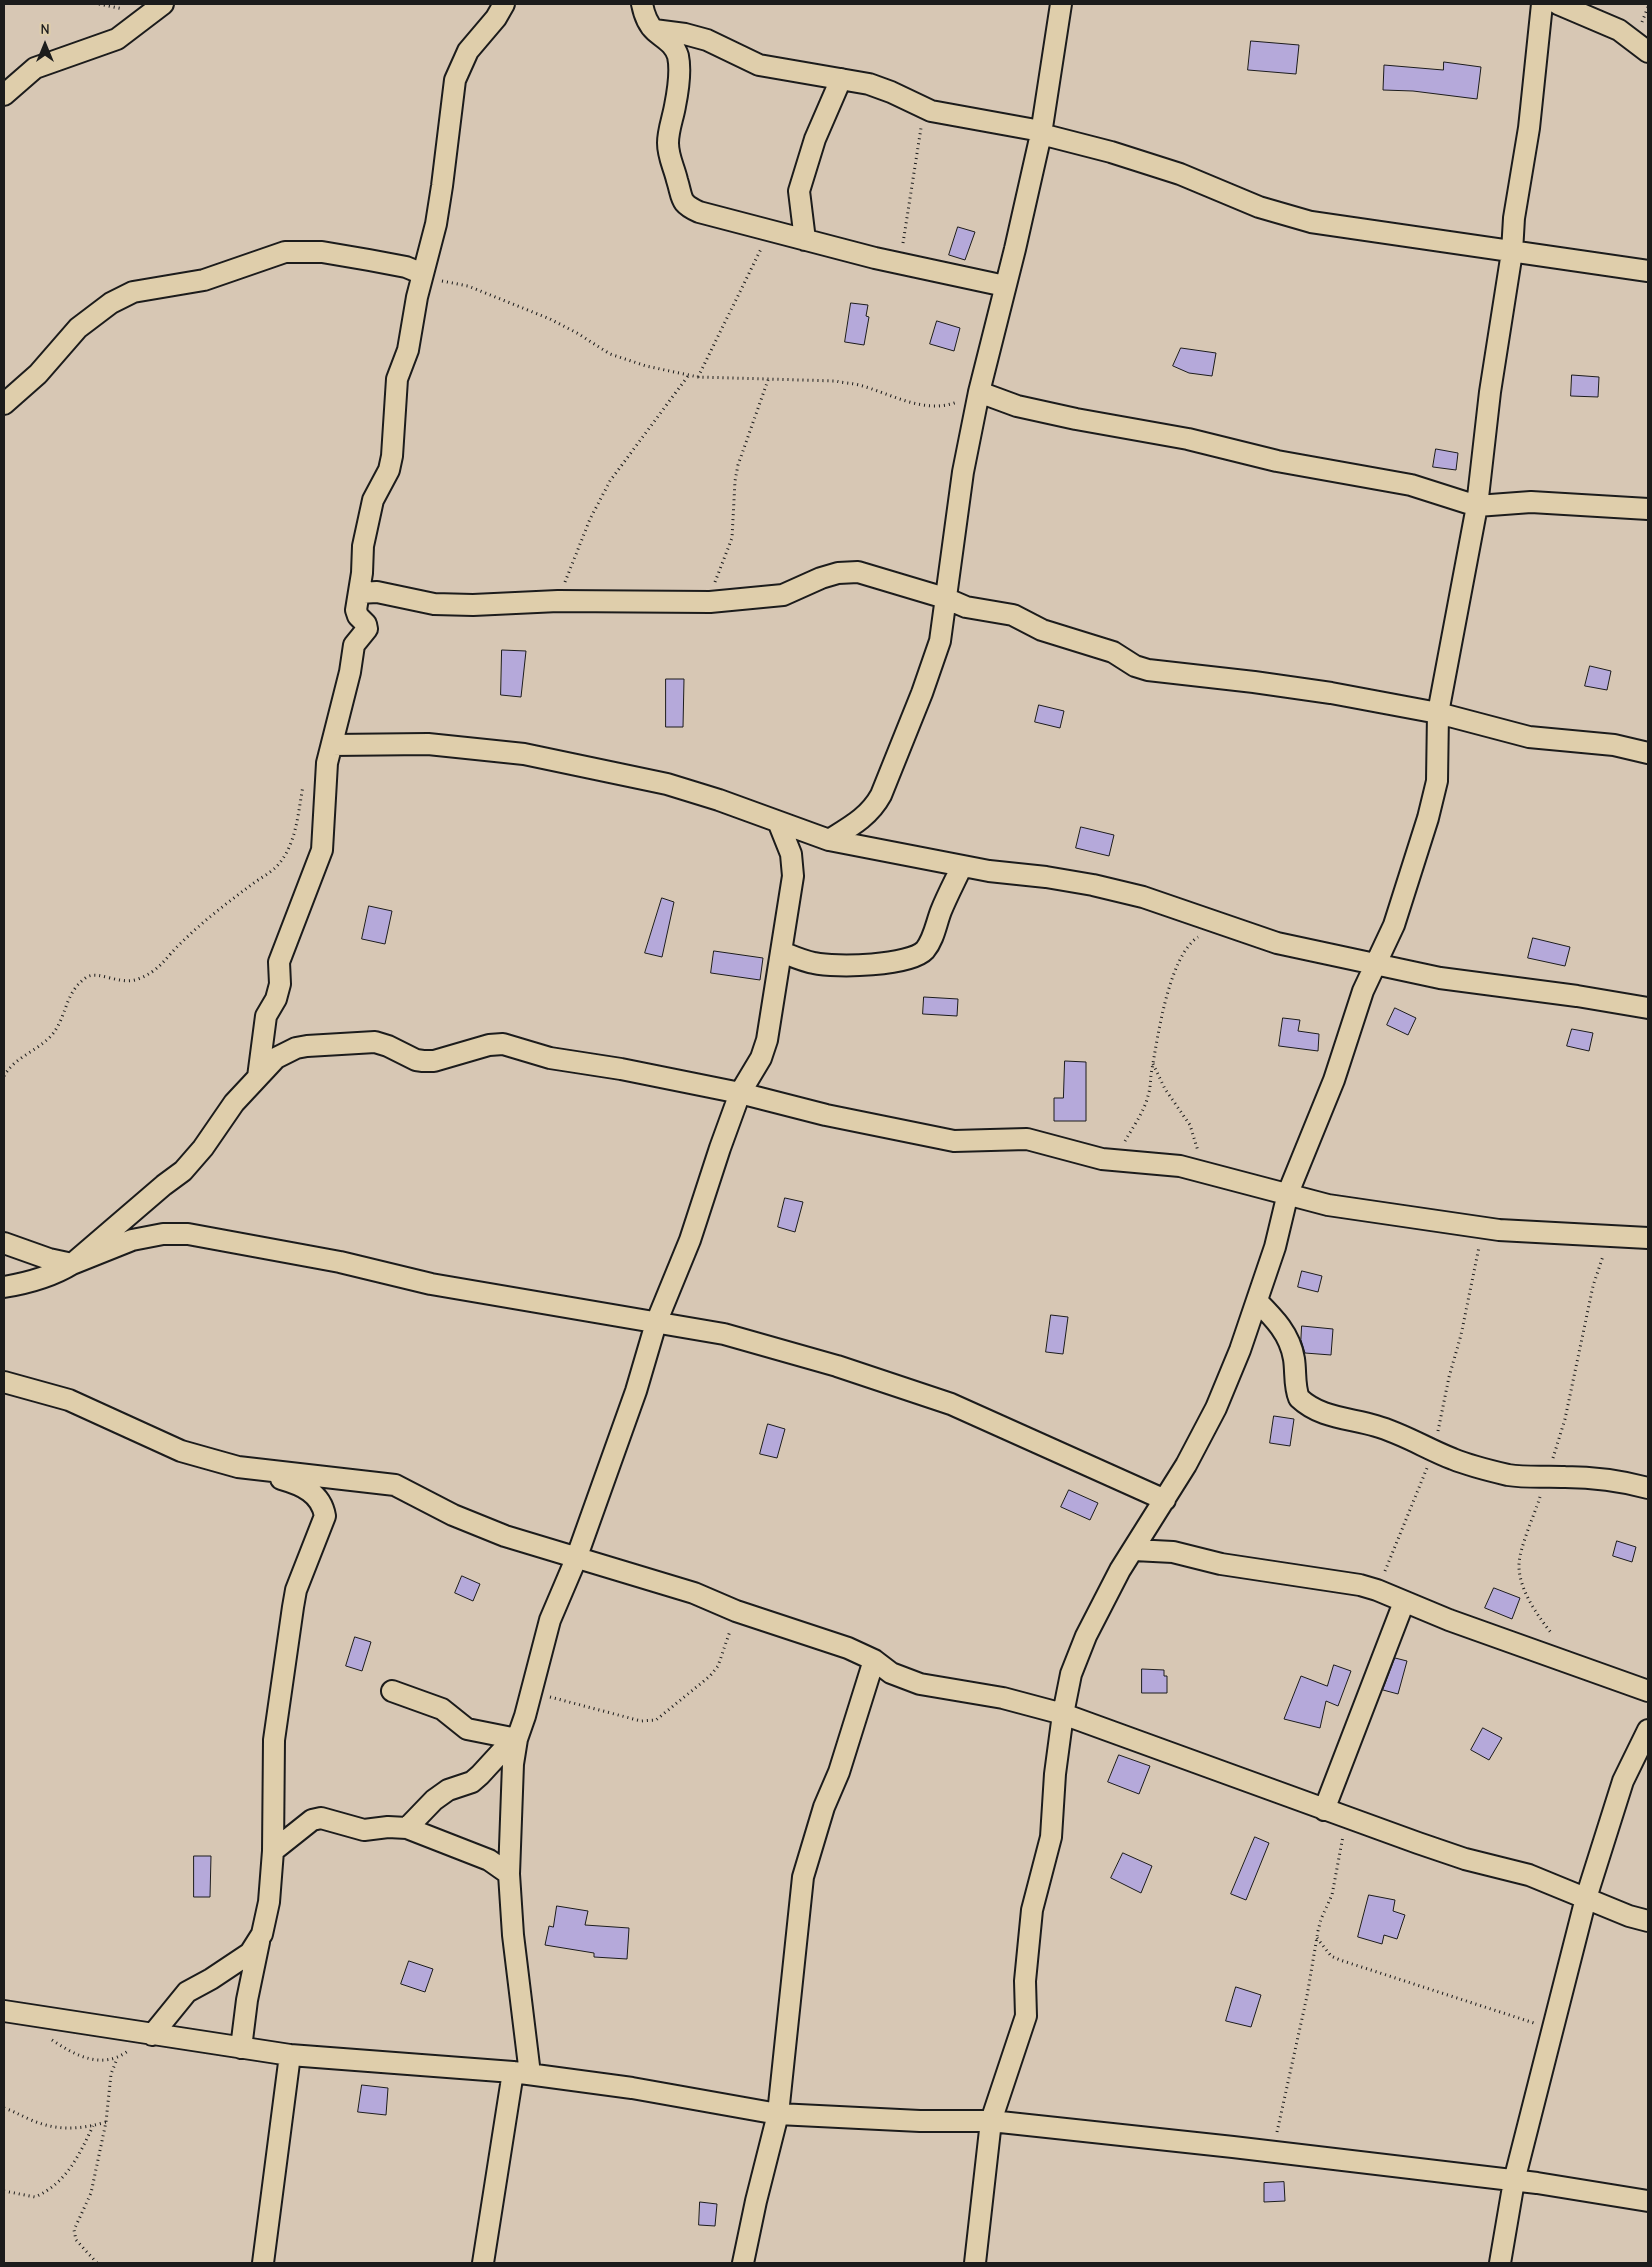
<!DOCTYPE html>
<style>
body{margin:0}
#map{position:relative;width:1652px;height:2267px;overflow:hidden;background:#d7c7b4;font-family:"Comic Neue",sans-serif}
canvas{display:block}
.frame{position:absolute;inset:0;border:5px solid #1c1c1c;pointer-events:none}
.north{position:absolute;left:20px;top:20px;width:50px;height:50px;-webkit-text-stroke:4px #dfceab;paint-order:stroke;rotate:0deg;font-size:14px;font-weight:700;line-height:20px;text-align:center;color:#1c1c1c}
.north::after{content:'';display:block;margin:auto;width:18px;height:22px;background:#1c1c1c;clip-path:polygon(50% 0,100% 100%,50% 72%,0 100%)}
</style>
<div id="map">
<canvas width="1652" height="2267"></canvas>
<div class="frame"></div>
<div class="north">N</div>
</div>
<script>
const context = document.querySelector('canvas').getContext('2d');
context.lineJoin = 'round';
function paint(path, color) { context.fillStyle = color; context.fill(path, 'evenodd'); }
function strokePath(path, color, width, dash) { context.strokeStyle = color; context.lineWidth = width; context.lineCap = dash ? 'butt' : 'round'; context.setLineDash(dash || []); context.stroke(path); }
const building = new Path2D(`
 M1251,41l48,4 -3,29 -48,-4z
 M1444,62l37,5 -4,32 -64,-8 -30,-1 1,-25 59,5z
 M958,227l17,5 -10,28 -16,-5z
 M851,303l17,2 -2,11 3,1 -5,28 -19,-3z
 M937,321l23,7 -6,23 -24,-7z
 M1181,348l35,5 -4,23 -23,-3 -16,-7z
 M1572,375l27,2 -1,20 -27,-1z
 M1436,449l22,4 -2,17 -23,-3z
 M502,650l24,1 -5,46 -20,-2z
 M1590,666l21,5 -4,19 -22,-4z
 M666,679h18l-1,48h-17z
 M1039,705l25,6 -4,17 -25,-6z
 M1081,827l33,8 -5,21 -33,-8z
 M662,898l12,4 -12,55 -17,-4z
 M369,906l23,5 -7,33 -23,-5z
 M1533,938l37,9 -5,19 -37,-8z
 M714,951l49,7 -3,22 -49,-7z
 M924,997l34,2 -1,17 -34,-2z
 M1395,1008l21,10 -8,17 -21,-10z
 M1283,1018l17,2 -2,11 21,3 -1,17 -39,-5z
 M1572,1029l21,4 -4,18 -22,-5z
 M1065,1061l21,1v59h-32v-23h9z
 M785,1198l18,4 -8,30 -17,-5z
 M1302,1271l20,5 -4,16 -20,-5z
 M1051,1315l17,2 -5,37 -17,-2z
 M1302,1326l31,3 -2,26 -26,-2 -4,-13z
 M1274,1416l20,3 -4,27 -20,-3z
 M768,1424l17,5 -8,29 -17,-4z
 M1069,1490l29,13 -8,17 -29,-13z
 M1617,1541l19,6 -4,15 -19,-6z
 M462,1576l18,8 -7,17 -18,-8z
 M1494,1588l26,10 -8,21 -27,-11z
 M355,1637l16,5 -9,29 -16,-5z
 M1395,1658l12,3 -9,33 -15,-4z
 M1334,1665l17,6 -13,35 -12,-5 -6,27 -36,-9 17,-43 26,10z
 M1142,1669l22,1v6h3v17h-25z
 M1483,1728l19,10 -13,22 -18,-10z
 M1119,1755l31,11 -11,28 -31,-12z
 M1255,1837l14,6 -23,57 -15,-6z
 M1123,1853l29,13 -11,27 -30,-15z
 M194,1856h17l-1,41h-16z
 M1369,1895l26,5 -2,11 12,4 -8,24 -13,-4 -2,9 -24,-7z
 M557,1906l31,5 -3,14 44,3 -2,31 -33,-2v-4l-49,-8 4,-19 4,1z
 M409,1961l24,8 -8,23 -24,-8z
 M1236,1987l25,8 -10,32 -25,-6z
 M362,2085l26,3 -2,27 -28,-3z
 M1284,2182l1,19 -21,1v-19z
 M700,2202l17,2 -2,22 -16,-1z`);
paint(building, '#b5a9da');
strokePath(building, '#1c1c1c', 1);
const minor = new Path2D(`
 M642,4c2,10 5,20 13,27 9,8 19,12 23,25 3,14 0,35 -3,50 -2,12 -7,24 -7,37 0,14 6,24 9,37 6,19 2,23 22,32l176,46 130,28
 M1542,4l-13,124 -15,90 -2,34 -22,140 -13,114 -39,207 -1,68 -9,37 -34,107 -31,66 -29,89 -46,113 -13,54 -35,103 -24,58 -30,57 -66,105 -34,66 -15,38 -8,40 355,129 47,16 64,16 100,41 19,5
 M1558,4l61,26 29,22
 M654,30l31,4 22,6 52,25 110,19 22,8 40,19 110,20
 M4,95l31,-27 82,-29 46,-35
 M1041,134l70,18 69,22 79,33 52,15 337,49
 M805,240l-6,-49 16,-52 26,-60
 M979,392l38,14 59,13 112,20 89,22 134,24 66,21 54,-4 117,7
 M4,404l34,-30 40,-46 33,-25 22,-11 71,-12 81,-28h37l47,8 37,7 17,7
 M359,593l18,-1 57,12 39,1 85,-4 152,1 73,-7 38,-17 17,-5 20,-1 87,26 21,9 47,8 29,15 71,22 22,14 13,4 106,12 77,11 107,20 91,24 85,8 34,8
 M332,745l96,-1 96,10 143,30 52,16 110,40 160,31 57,6 47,8 50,12 134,46 163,35 137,18 71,12
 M829,840c21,-13 40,-23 52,-45l41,-102 18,-52 23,-169 16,-80 36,-143 26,-115 20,-130
 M782,952c10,4 21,9 32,11 22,5 96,3 111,-13 9,-11 11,-26 16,-39 6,-15 14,-30 21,-45
 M258,1077l8,-61 10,-17 4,-15 -1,-22 43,-112 5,-87 23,-91 4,-27 13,-16 -1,-5 -8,-8 -2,-6 6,-37 1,-27 10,-46 16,-30 3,-14 5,-77 11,-29 9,-53 19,-73 6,-38 13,-106 13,-29 28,-33 8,-14
 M4,1243l45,16 23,5 60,-24 31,-6h25l152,28 91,22 293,50 113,32 114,38 214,96
 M4,1287c24,-4 47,-10 68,-23l92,-79 19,-14 20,-23 31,-45 42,-45 20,-10 11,-2 68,-4 13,4 28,14 7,1h11l55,-16 14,-1 47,14 71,11 119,24 86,22 128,26 73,-2 75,20 78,7 148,39 171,25 149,8
 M1257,1301c17,17 33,33 37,58 2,13 0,27 5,39 21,20 50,20 77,28 28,8 51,23 77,33 17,7 38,12 55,16 20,3 38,1 57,2 27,0 57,4 83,11
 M4,1382l65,18 112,51 57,16 157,18 58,30 52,21 189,57 42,18 112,37 26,12 17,13 29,11 83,14 60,16 -8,60 -4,63 -19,73 -7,71 1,35 -35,105 -16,142
 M1134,1550l39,2 48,12 139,21 17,5 72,30 199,71
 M392,1691l50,18 25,20 50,10
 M1324,1810l80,-208
 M407,1828l27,-28 14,-10 24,-8 8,-7 34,-37
 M273,1851l39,-31 9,-2 43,12 24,-3 19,1 82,32 20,14
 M4,2011l286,44 223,17 119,16 146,26 142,7h71l242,26 304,36 111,18
 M152,2035l35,-43 24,-13 39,-26 12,-19 7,-32 4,-51 1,-111 19,-133 3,-17 29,-74c-4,-23 -23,-31 -44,-37
 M241,2048l6,-48 12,-58
 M530,2074l-17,-139 -4,-61 4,-110 4,-25 8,-23 25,-96 26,-61 60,-168 20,-68 34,-83 30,-92 20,-55 21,-35 6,-18 26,-164 -2,-22 -12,-30
 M263,2263l27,-208
 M483,2263l30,-191
 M743,2263l13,-62 22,-87 25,-237 21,-70 15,-35 35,-112
 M1500,2263l14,-82 72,-283 37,-117 25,-51`);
strokePath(minor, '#1c1c1c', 24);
strokePath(new Path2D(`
 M99,4l24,5
 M1642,22l6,-15
 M903,243l18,-115
 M442,281l26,5 82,33 27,14 33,21 36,12 52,11 138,4c7,2 15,2 23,4 31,8 65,30 98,17
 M698,377l63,-128
 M565,582l25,-63 20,-38 78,-105
 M715,582l17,-44 3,-57 3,-16 30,-85
 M1153,1064l12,25 25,36 8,26
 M4,1076c10,-18 31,-24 46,-39 18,-19 13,-44 37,-60 11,-7 34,9 51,2 22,-8 27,-21 43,-36 21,-21 46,-40 70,-58 9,-7 20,-12 27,-20 19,-22 20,-53 25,-79
 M1125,1141c8,-14 19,-29 23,-45 3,-9 2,-18 4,-27 6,-34 17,-113 46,-132
 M1438,1431l11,-54 12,-42 18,-88
 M1553,1458l12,-39 28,-133 10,-30
 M1540,1497c-6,19 -20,49 -21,67 -1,25 19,52 33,70
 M1385,1571l42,-103
 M550,1697l91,24 15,-1 54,-44 8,-10 12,-35
 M1317,1938l14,18 9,4 194,63
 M52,2040c24,16 50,30 76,11
 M4,2108c9,3 16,7 25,11 26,12 50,11 77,3
 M1277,2132l30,-136 11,-65 3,-12 11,-24 11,-59
 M4,2191l31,6c32,-14 44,-42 58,-71
 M97,2263l-21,-23 -2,-10 17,-37 15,-71 5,-48 6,-15`), '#1c1c1c', 3, [1, 4]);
strokePath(minor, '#dfceab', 20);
</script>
